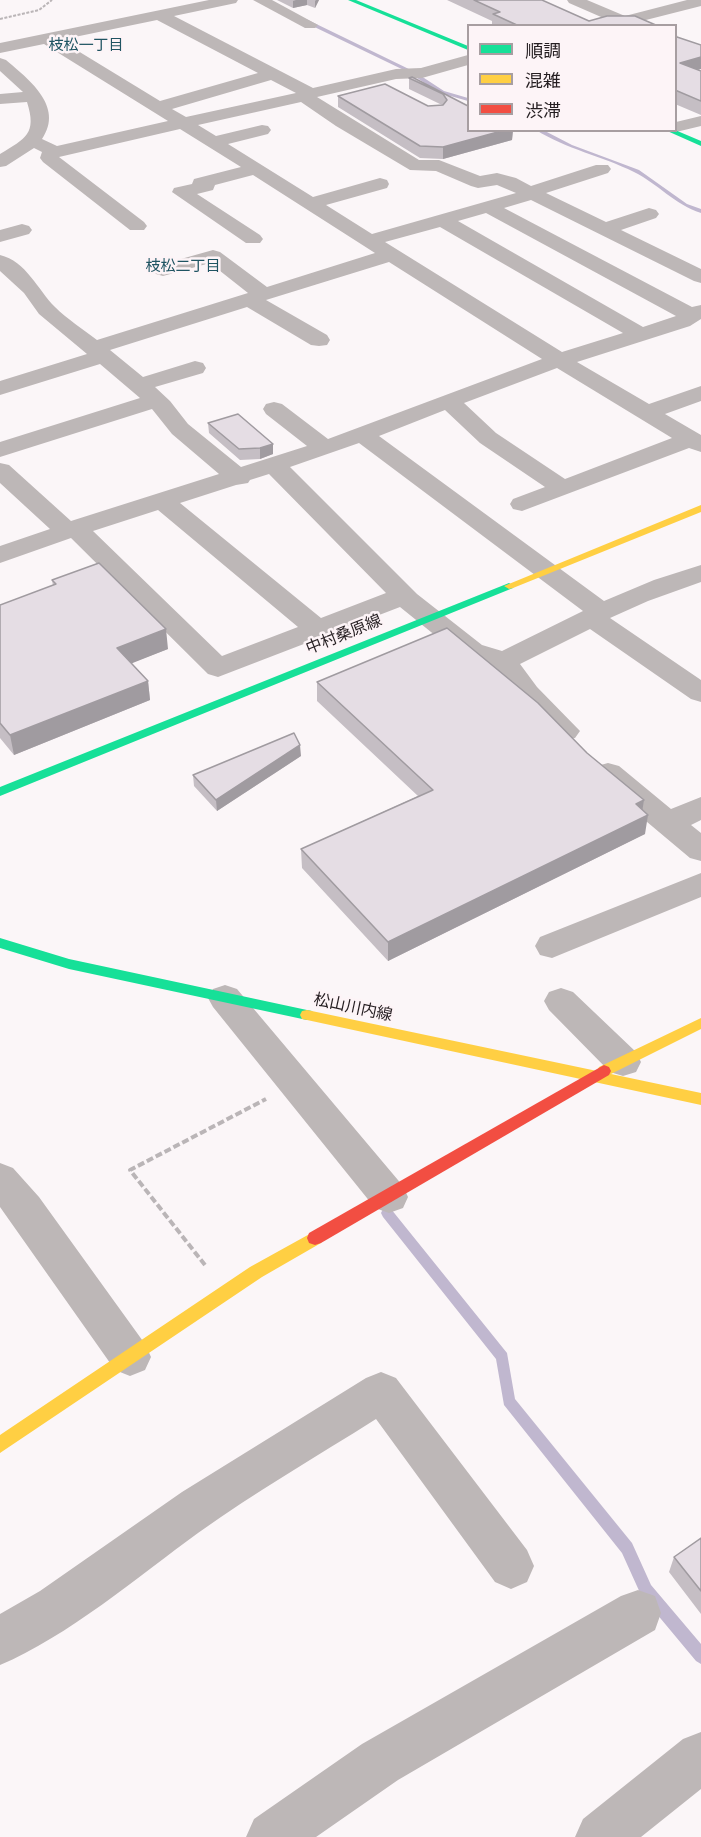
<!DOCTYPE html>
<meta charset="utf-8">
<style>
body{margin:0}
#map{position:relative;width:701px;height:1837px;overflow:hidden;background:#fbf6f8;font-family:Helvetica,"Noto Sans JP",sans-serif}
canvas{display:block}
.legend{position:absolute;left:467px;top:24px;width:210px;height:108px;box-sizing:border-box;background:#fdf4f7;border:2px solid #a79ea1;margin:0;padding:8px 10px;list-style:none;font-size:18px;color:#251e21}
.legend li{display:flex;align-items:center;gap:12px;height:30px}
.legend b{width:30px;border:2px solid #a79ea1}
</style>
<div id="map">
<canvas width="701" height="1837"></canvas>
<ul class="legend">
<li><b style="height:8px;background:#16e098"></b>順調</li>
<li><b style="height:8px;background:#ffcf43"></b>混雑</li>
<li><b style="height:8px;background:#f24e42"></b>渋滞</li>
</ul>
</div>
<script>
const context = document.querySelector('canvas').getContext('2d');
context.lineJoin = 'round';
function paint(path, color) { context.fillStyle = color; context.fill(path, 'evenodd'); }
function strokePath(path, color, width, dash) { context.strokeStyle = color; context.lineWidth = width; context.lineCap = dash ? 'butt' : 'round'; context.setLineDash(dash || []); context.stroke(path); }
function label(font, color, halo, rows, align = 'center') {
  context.font = font + ' Helvetica,"Noto Sans JP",sans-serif'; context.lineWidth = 5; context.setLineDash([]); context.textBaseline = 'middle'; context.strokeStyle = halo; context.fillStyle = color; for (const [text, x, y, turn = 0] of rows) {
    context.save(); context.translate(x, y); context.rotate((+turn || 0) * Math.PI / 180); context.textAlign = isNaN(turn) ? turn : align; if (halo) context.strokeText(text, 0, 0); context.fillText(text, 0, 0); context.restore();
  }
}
paint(new Path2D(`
 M302,19h4l109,53 -5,1 -108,-52z
 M417,76h4l23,15 24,7v3l-28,-8 -23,-15z
 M536,130h7l29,15 67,25 48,34 14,5v4c-27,-9 -43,-29 -67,-41 -32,-16 -68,-23 -98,-42z
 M387,1208l4,1 116,144 8,46 117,144 19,42 50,59v20l-5,-3 -55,-66 -19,-42 -118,-148 -8,-46 -113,-142 -2,-4 2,-4z`), '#c0b7cf');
strokePath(new Path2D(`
 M0,19l39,-9 13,-10`), '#bab5b7', 2, [3, 1.5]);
strokePath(new Path2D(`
 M205,1265l-75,-95 136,-71`), '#bab5b7', 4, [7, 3]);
paint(new Path2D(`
 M209,0h29l-2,3 -62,13 139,72 83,-19 25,-1 47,-13v10l-46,13 -26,1 -79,18 102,63h20l41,16 17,-3 19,5 15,8 65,-21h12l3,4 -3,4 -62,20 60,29 43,-14 7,2 3,4 -3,4 -35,12 80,39v14l-7,-2 -163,-81 -27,8 188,99 9,-2v14l-11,7 -113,36 72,42 52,-18v15l-36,13 36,21v17l-12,-4 -167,63 -9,-2 -3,-5 3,-5 32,-12 -65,-44 -35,-33 -66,26 225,165 50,-21 47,-15v17l-53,19 -38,17 91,62v22l-10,-3 -101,-70 -70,35 17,23 43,44 -5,7 -10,2 -10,-2 -38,-39 -24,-32 -31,-10 -62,-50 -182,70 -10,-3 -137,-136 -71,25v-17l50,-17 -50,-46v-20l9,2 62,56 148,-47 -47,-40 -20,-25 -152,48v-15l140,-44 -40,-34 -100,31v-14l87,-27 -48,-40 -15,-21 -24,-22v-16c26,6 38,35 55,52 12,12 28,22 42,33l151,-47 -38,-30 -47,13 -7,-2 -3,-4 3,-4 57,-16 7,2 47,35 108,-34 -122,-78 -38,10 -2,5 -16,4 63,41 3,4 -3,4h-14l-74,-51 2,-4 18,-4 2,-5 47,-12 -61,-38 -121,28 85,65 3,4 -3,4h-14l-87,-68 -3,-4 2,-6 -8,-4 -28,18 -6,1v-13c26,-16 37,-20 27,-52l-27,2v-10l23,-2 -23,-21v-13l6,2c21,18 59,46 36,79l15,7 111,-25 -124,-77 -44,9v-10zM157,20l101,53 -98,28 -100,-61zM271,80l25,13 -110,24 -14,-8zM301,102l35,24 74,44 26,1 35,15 7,2 19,-3 19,8 -144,41 -46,-29 61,-17 2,-4 -2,-4 -7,-2 -67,19 -85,-53 40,-10 3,-4 -3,-4 -6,-1 -46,11 -18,-11zM486,213l190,103 -33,11 -185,-106zM440,227l183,106 -61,19 -177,-110zM389,262l153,97 -214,80 -46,-35 -8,-2 -8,2 -3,5 3,5 41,32 -66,21 -53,-43 -18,-23 -15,-14 48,-14 3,-5 -3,-5 -8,-2 -52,16 -33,-27 137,-43 64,38 8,1 8,-1 3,-5 -3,-5 -61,-35zM557,368l115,70 -107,41 -69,-46 -32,-30zM359,443l224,168 -81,40 -20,-6 -65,-51 -127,-127zM269,474l117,119 -65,25 -141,-115 56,-18 12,-2 2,-3zM158,510l140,117 -76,29 -129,-125z
 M253,0h19l46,25 -3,3h-10z
 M567,0h20l38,16 62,-16h14v6l-63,16 1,4h-41l10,-6 -39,-17z
 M701,116v10l-25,6 -6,-2h6v-8z
 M22,224l7,2 3,4 -3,4 -29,8v-12z
 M608,763l11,3 52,43 30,-12v23l-10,5 10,8v28l-11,-3 -93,-78 -4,-7 4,-7z
 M701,873v24l-149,61 -12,-3 -5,-9 5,-9z
 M225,985l12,4 166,197 5,11 -5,11 -14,5 -14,-5 -162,-201 -5,-9 5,-9z
 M561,988l12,4 63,60 5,10 -5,10 -13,4 -13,-4 -61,-62 -5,-9 5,-9z
 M0,1163l13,5 26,29 106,147 6,13 -6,13 -15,6 -15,-6 -115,-163z
 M381,1372l15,6 131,172 7,16 -7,16 -16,7 -16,-7 -119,-163c-60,38 -121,73 -178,114 -59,43 -131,104 -198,132v-51l40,-23 142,-99 184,-114z
 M638,1590l17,6 6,17 -6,17 -257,150 -82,57h-70l8,-18 108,-75 259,-148z
 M701,1732v57l-60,48h-66l8,-18 100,-80z`), '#bdb7b7');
paint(new Path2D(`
 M348,0h8l112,46v4z
 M665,130h10l26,11v5z
 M509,583l5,3 -1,2 -513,208v-9z
 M0,938l69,21 238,51 5,1 2,4 -2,4 -5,1 -238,-51 -69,-21z`), '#16e098');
paint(new Path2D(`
 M701,505v7l-188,76 -4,1 -5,-3z
 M307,1010l290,61 2,-4 102,-49v11l-90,45 90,19v12l-394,-85 -5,-1 -2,-4 2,-4z
 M315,1231l6,2 2,5 -2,5 -59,34 -262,176v-18l250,-168z`), '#ffcf43');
paint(new Path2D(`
 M604,1065l5,2 2,4 -2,4 -288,168 -6,2 -6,-2 -2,-5 2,-5z`), '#f24e42');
paint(new Path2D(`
 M277,0h42l-4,8 -8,-3 -14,3z
 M447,0h95l47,21 69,5h-166v-5z
 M675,33l2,4 21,33 3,1v44l-26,-11z
 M409,78l59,28v24h45l-1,10 -69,19 -23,-1 -82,-51v-11l90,10 14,-1 -33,-16z
 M208,423l65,21v10l-13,5 -20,1 -31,-27z
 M52,580l116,69 -37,14 17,18 2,19 -136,55 -14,-17v-133l53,-19z
 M317,682l270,71 57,47 -2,9 3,25 -257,127 -86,-93 -1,-19 117,-53 -101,-95z
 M301,756l-84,55 -23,-25 -1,-11z
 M701,1538v76l-32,-42 5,-15z`), '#c5bec4');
paint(new Path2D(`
 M296,0h11v5l-14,3v-7z
 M316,0h3l-4,8v-7z
 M701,57v12l-23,7 2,-13z
 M505,130h8l-1,10 -69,19v-12z
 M273,444v10l-13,5v-11z
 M166,629l2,20 -48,19 -3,-20z
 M148,681l2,19 -136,55 -4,-20z
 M300,745l1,11 -84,55 -1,-11z
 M644,800l-3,19 7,-4 -3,19 -257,127v-19z`), '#a09ba0');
const building = new Path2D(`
 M474,0h68l47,21 18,-5h28l23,10h-139l-26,-12 7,-2z
 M675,33l2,4 24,8v12l-21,6 21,8v30l-26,-11z
 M412,77l56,29v24h37l-62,17 -23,-1 -82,-50 47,-12 43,22 15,-1 4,-5 -4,-6 -34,-16z
 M238,414l35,30 -13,4 -21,1 -31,-26z
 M99,563l67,66 -49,19 31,33 -138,54 -10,-12v-118l56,-21 -4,-4z
 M447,628l91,75 49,50 57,47 -8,4 12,11 -260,127 -87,-93 132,-59 -116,-108z
 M294,733l6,12 -84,55 -23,-25z
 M701,1538v53l-27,-34z`);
paint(building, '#e5dde4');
strokePath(building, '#a09ba0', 1.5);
label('15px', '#1f5462', '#fdf4f7', [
 ["枝松一丁目",86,46],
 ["枝松二丁目",183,267]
]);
label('16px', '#251e21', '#fdf4f7', [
 ["中村桑原線",344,635,-22],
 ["松山川内線",353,1008,12]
]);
</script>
